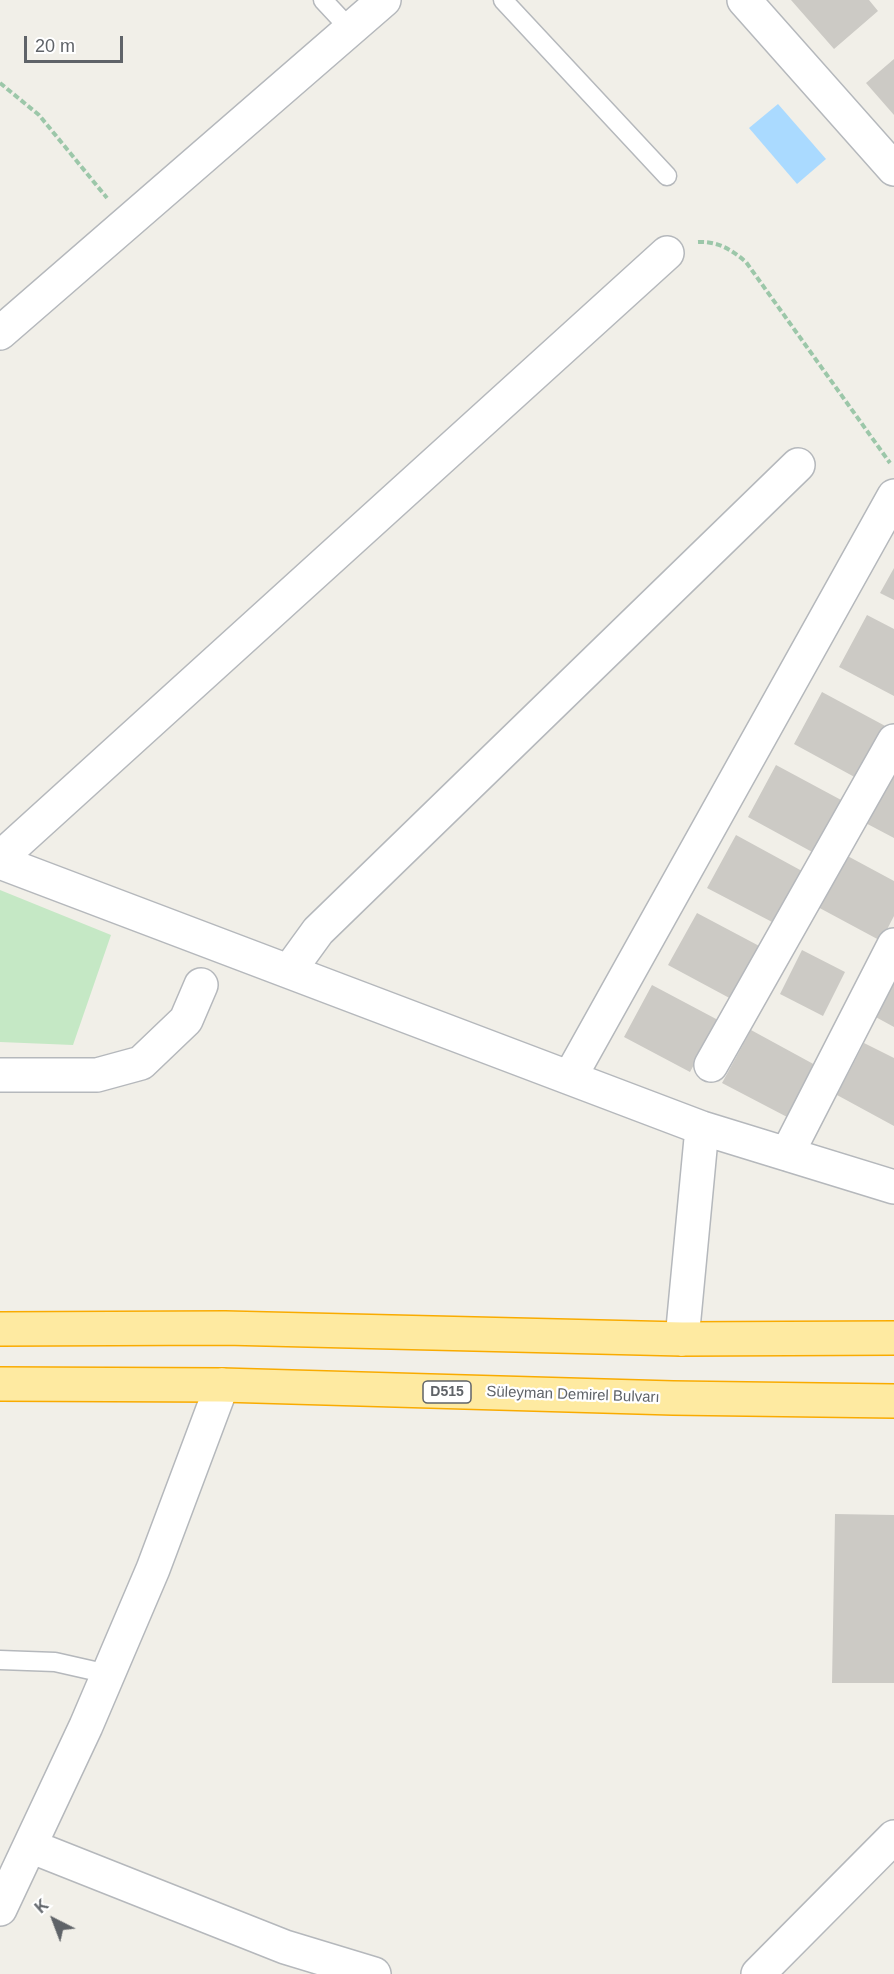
<!DOCTYPE html>
<meta charset="utf-8">
<style>
body{margin:0}
#map{position:relative;width:894px;height:1974px;overflow:hidden;background:#f1efe8;font-family:Arial,sans-serif}
canvas{display:block}
.north{position:absolute;left:24px;top:1890px;width:60px;height:60px;-webkit-text-stroke:4px #fff;paint-order:stroke;rotate:318deg;font-size:16px;font-weight:700;line-height:24px;text-align:center;color:#5f6368}
.north::after{content:'';display:block;margin:auto;width:21px;height:27px;background:#5f6368;clip-path:polygon(50% 0,100% 100%,50% 72%,0 100%)}
.scale{position:absolute;left:24px;top:36px;width:99px;height:27px;box-sizing:border-box;border:3px solid #5f6368;border-top:0;padding-left:8px;font-size:18px;line-height:21px;white-space:nowrap;color:#5f6368;-webkit-text-stroke:4px #fff;paint-order:stroke}
</style>
<div id="map">
<canvas width="894" height="1974"></canvas>
<div class="north">K</div>
<div class="scale">20 m</div>
</div>
<script>
const context = document.querySelector('canvas').getContext('2d');
context.lineJoin = 'round';
function paint(path, color) { context.fillStyle = color; context.fill(path, 'evenodd'); }
function strokePath(path, color, width, dash) { context.strokeStyle = color; context.lineWidth = width; context.lineCap = dash ? 'butt' : 'round'; context.setLineDash(dash || []); context.stroke(path); }
function label(font, color, halo, rows, align = 'center') {
  context.font = font + ' Arial,sans-serif'; context.lineWidth = 4.5; context.setLineDash([]); context.textBaseline = 'middle'; context.strokeStyle = halo; context.fillStyle = color; for (const [text, x, y, turn = 0] of rows) {
    context.save(); context.translate(x, y); context.rotate((+turn || 0) * Math.PI / 180); context.textAlign = isNaN(turn) ? turn : align; if (halo) context.strokeText(text, 0, 0); context.fillText(text, 0, 0); context.restore();
  }
}
paint(new Path2D(`
 M0,890l111,45 -38,110 -73,-3z`), '#c5e8c5');
paint(new Path2D(`
 M778,104l48,55 -29,25 -48,-56z`), '#aadaff');
paint(new Path2D(`
 M791,0h78l9,11 -44,38z
 M894,59v56l-28,-32z
 M894,568v32l-14,-7z
 M867,615l27,14v67l-55,-29z
 M822,692l67,36 -29,52 -66,-36z
 M776,765l67,36 -29,52 -66,-36z
 M894,771v67l-36,-19z
 M736,835l66,36 -28,52 -67,-35z
 M842,853l52,28v35l-13,25 -67,-36z
 M697,913l66,35 -28,53 -67,-36z
 M802,950l43,22 -22,44 -43,-22z
 M894,973v54l-22,-12z
 M652,985l66,35 -28,52 -66,-35z
 M751,1030l66,36 -28,52 -67,-35z
 M864,1043l30,15v68l-57,-31z
 M835,1514l59,1v168h-62z`), '#cccac5');
const service = new Path2D(`
 M323,0l27,29
 M503,0l164,176
 M0,1660l55,2 53,12`);
const minor = new Path2D(`
 M744,0l150,169
 M0,333l384,-333
 M0,858l667,-605
 M0,862l702,266 192,59
 M289,971l29,-40 480,-466
 M711,1065l183,-324
 M0,1075h97l44,-12 45,-43 15,-35
 M570,1077l324,-581
 M787,1154l107,-209
 M682,1339l20,-211
 M30,1846l255,101 89,27
 M0,1909l86,-183 67,-157 69,-184
 M758,1974l136,-137`);
const trunk = new Path2D(`
 M0,1329l225,-1 457,11 212,-1
 M0,1384l222,1 451,13 221,3`);
strokePath(service, '#b5b8bc', 21);
strokePath(minor, '#b5b8bc', 36);
strokePath(trunk, '#f9ab00', 36);
strokePath(new Path2D(`
 M0,83l39,32 68,83
 M698,242c20,-1 34,8 48,20l144,201`), '#9cc7a9', 4, [6, 3]);
strokePath(service, '#fff', 18);
strokePath(minor, '#fff', 33);
strokePath(trunk, '#feeaa1', 33);
for (const [x, y, w] of [
 [447,1392,48]
]) { const box = new Path2D(); box.roundRect(x - w / 2, y - 11, w, 22, 4.5); context.fillStyle = '#fff'; context.fill(box); strokePath(box, '#5f6368', 1.5); }
label('bold 14px', '#5f6368', null, [
 ["D515",447,1392]
]);
label('15px', '#5f6368', '#fff', [
 ["Süleyman Demirel Bulvarı",573,1395,2]
]);
</script>
